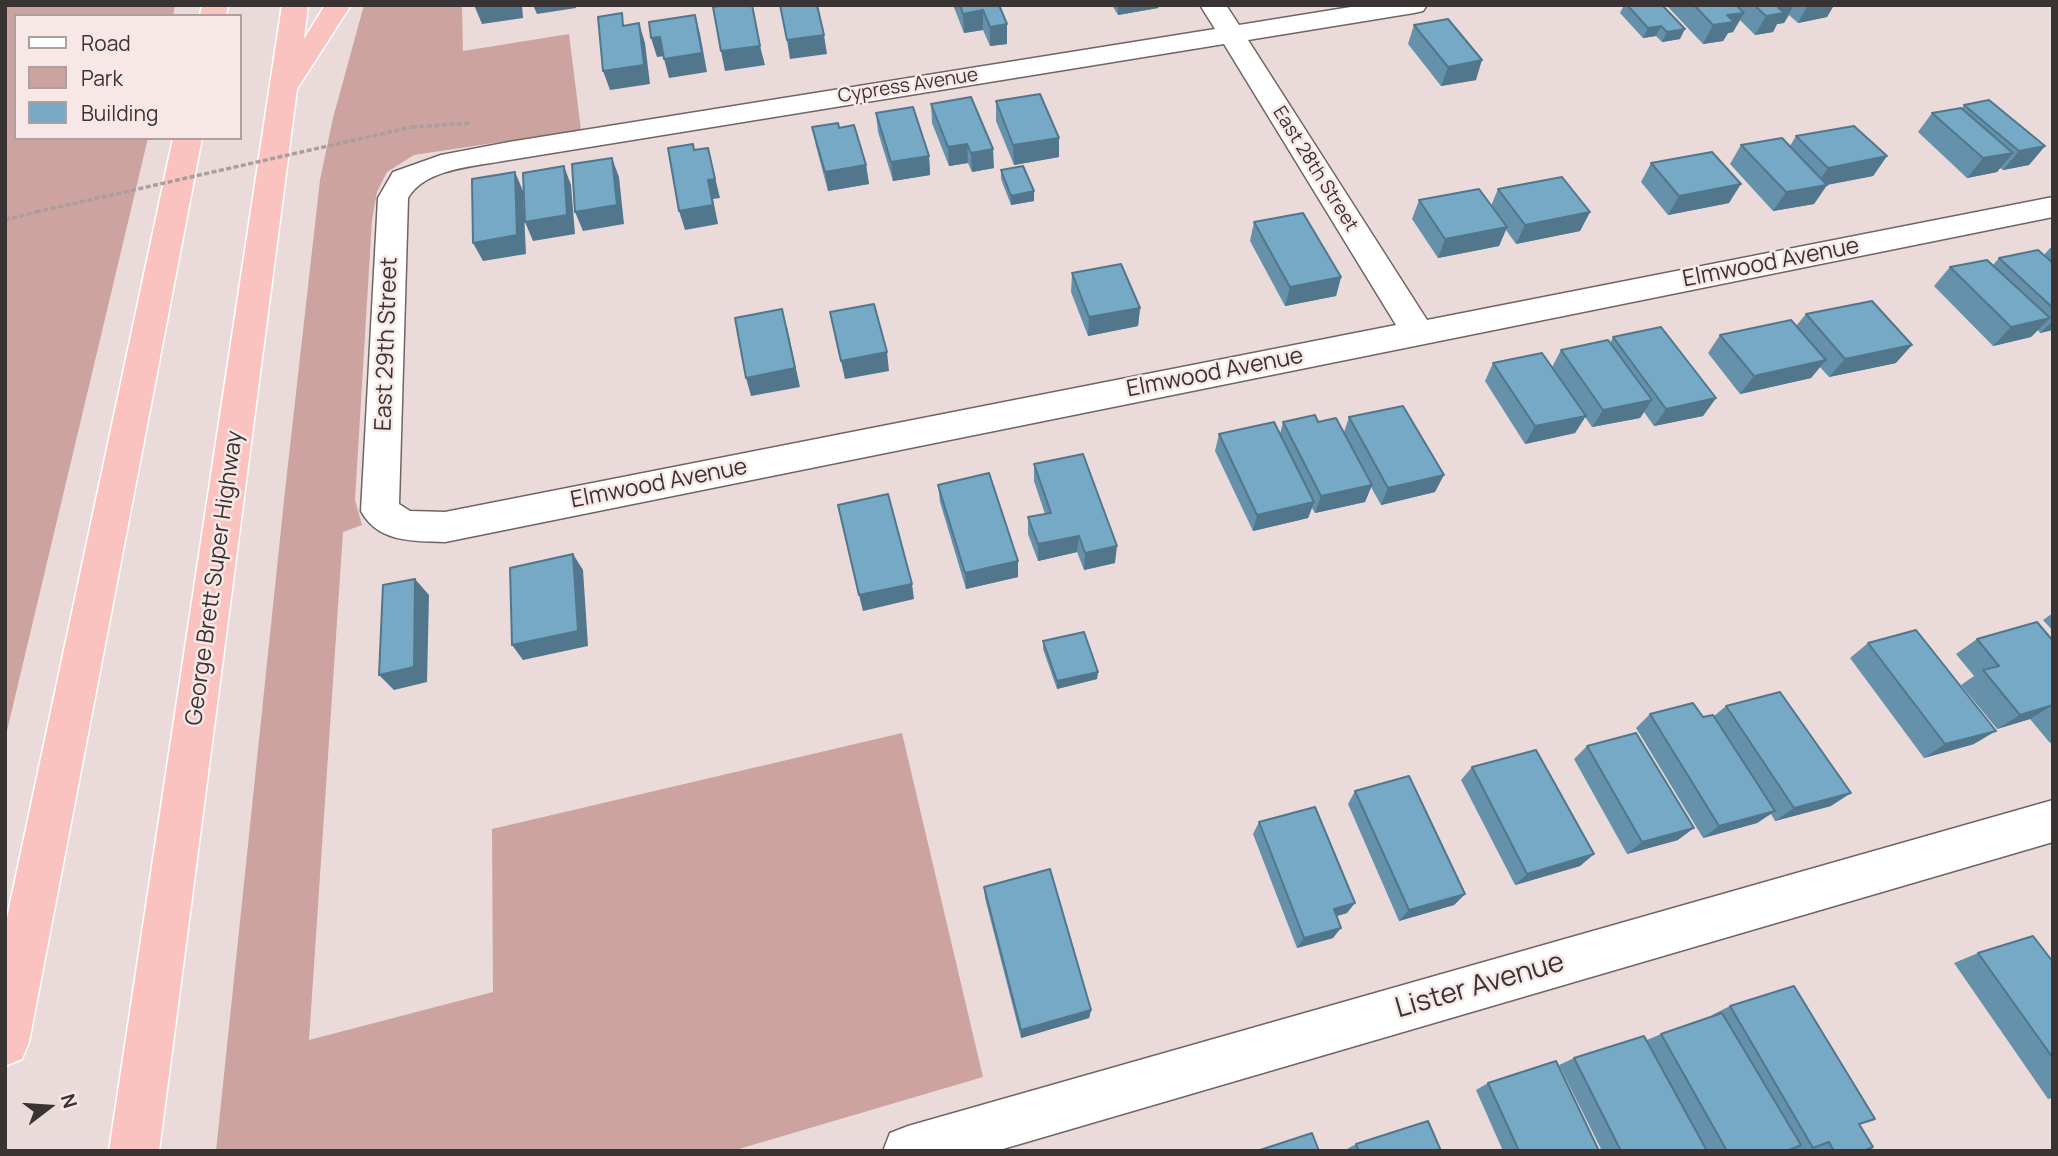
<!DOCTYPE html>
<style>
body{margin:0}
#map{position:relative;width:2058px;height:1156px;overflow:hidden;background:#eadbda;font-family:Manrope,sans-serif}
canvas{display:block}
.frame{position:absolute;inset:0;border:7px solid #393433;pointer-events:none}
.legend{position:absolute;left:14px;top:14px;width:228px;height:126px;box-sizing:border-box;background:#f7e8e7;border:2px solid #aba09f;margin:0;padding:9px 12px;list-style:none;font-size:21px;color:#393433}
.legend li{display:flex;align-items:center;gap:14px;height:35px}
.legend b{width:35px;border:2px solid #aba09f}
.north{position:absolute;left:14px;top:1072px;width:70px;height:70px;-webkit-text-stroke:5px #f7e8e7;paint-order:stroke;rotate:73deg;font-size:19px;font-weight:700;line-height:28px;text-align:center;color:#393433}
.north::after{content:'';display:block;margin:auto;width:24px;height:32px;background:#393433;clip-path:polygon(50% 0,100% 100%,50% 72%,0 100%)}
</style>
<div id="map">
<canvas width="2058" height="1156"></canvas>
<div class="frame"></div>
<ul class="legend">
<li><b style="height:9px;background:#fff"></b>Road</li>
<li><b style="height:19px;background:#cda3a0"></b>Park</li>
<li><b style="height:19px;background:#75a9c6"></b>Building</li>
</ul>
<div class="north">N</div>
</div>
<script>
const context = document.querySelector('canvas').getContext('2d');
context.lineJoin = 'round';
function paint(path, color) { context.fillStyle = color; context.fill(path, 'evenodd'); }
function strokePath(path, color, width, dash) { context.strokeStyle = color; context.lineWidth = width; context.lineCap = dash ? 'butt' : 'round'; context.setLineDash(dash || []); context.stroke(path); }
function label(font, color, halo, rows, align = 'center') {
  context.font = font + ' Manrope,sans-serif'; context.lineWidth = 5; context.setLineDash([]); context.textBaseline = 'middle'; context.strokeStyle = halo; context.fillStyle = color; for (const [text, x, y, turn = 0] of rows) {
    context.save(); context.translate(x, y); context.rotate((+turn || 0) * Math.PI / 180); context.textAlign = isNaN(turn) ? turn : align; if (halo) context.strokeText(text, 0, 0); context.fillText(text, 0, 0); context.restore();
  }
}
paint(new Path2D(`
 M5,5h170l-2,11h-157v122h132l-143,601z
 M364,5h98l1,46 106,-17 12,96 -167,25 -27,17 -10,20 -5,28 -17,280 7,25 -19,7 -34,508 184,-48 -1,-163 410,-96 81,344 -251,74h-516l69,-660 35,-311 13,-62z`), '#cda3a0');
const minor = new Path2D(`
 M1200,5h26l13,20 124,-20h64l-4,6 -9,2 -166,27 179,280 626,-123v20l-1608,325c-31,-1 -67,1 -84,-31l17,-313 15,-26 48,-17 68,-13 706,-113zM1224,44l172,281 -951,187 -35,-1 -11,-7 9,-306c17,-30 69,-32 101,-38z
 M2053,800v42l-1057,309h-113l7,-18 18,-7z`);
const highway = new Path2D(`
 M202,5h26l-2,11h-26z
 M282,5h26l-4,34 21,-34h26l-54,84 -138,1062h-50z
 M173,138h29l-173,904 -7,17 -17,7v-139z`);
strokePath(minor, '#716564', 3);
strokePath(highway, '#fff', 3);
strokePath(new Path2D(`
 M412,127l58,-4
 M5,220l31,-8`), '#aa9e9d', 3.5, [5, 2.5]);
paint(minor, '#fff');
paint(highway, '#fac3bf');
strokePath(new Path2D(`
 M36,212l376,-85`), '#aa9e9d', 3.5, [5, 2.5]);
paint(new Path2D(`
 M953,5h46l8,19v20l-17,2 -7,-16 -19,3z
 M1112,5h47l-1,3 -40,7z
 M1624,5h38l18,34 -18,3 -6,-6 -13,2 -23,-25z
 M1669,5h165l-7,12 -29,6 -9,-8 -5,8 -7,1 -4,8 -18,3 -15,-15 -7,12 -5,1 -5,8 -20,3 -35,-37z
 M1414,25l62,55 -35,6 -33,-42z
 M996,101l63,37v19l-45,8 -18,-44z
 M931,104l63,64 -22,4 -4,-9 -19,3 -17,-43z
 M1964,105l81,41 -16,19 -26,5 -3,-2 -3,4 -30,6 -49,-46 14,-19 30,-5z
 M876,113l53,43 1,19 -37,6 -15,-49z
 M812,127l54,38 3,19 -41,7 -12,-45z
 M1796,136l91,20 -14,20 -46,9 -13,19 -41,7 -43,-47 11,-19 49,1z
 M1651,163l78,40 -61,12 -27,-33z
 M1001,170l33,31 -23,4 -10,-26z
 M1498,189l92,23 -10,19 -64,13 -10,-14 -7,16 -61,12 -26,-39 7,-19 72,6z
 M1254,222l87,55 -5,19 -51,10 -35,-65z
 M2050,248h3v82l-13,3 -2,-3 -7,7 -38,9 -59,-60 16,-19 43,-2 6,-7 45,-3z
 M1072,273l68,35 -2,18 -50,10 -17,-44z
 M1806,314l90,49 -67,14 -9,-10 -9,11 -71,16 -32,-41 12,-18 76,-9z
 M1613,337l103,61 -13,18 -49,10 -10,-14 -4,6 -48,9 -7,-10 -10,16 -50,11 -40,-63 8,-18 59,4 9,-17 49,-7z
 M1349,417l86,75 -54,13 -10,-18 -6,15 -50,11 -3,-5 -4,10 -55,13 -38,-80 4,-17h61l3,-12h35l26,10z
 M1034,464l81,99 -31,7 -7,-18 -39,9 -10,-27v-17l17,-3 -11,-33z
 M938,485l80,92 -52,12 -26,-87z
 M2053,613v18l-10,-11z
 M1977,639l76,2v101l-3,1 -20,-24 -33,10 -36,-44 13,-9 -18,-22z
 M1043,641l55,31 -1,7 -40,10 -14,-40z
 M1868,643l106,101 -50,14 -74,-100z
 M1726,706l105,100 -56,15 -4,-7 -14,9 -54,15 -67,-110 14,-14 53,3 11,-1z
 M1587,746l91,94 -51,14 -53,-95z
 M1472,767l122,87 -14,12 -65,19 -54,-105z
 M1355,791l110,103 -11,11 -55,16 -51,-117z
 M1259,822l88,91 -10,3 -4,22 -36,10 -44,-114z
 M984,887l107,123 -2,8 -68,20 -36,-140z
 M1978,953l75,9v136l-5,1 -94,-136z
 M1730,1006l129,118 4,27h-54l-1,-2 -7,2h-11l-1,-1 -2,1h-185l-43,-86 15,-7 73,-18 14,-6 52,-18 -1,-1z
 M1488,1083l111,68h-96l-27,-61z
 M1356,1144l85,7h-93l-1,-2z`), '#6591aa');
paint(new Path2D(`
 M474,5h48l1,13 -41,6z
 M533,5h43v3l-39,6z
 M1118,5h41l-1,3 -40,7z
 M1788,5h6l-10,18 -7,1 -4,8 -18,3 11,-19 12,-9z
 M1808,5h26l-7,12 -29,6z
 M983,10v20l-19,3 -1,-19z
 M1744,13l-11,19 -5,1 -5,8 -20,3 10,-19 14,-10z
 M695,15l5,19 7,38 -38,6 -5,-19z
 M639,23l6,20 5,41 -40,6 -7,-19z
 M1007,24v20l-17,2v-19z
 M1661,26l-5,10 -13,2 5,-10z
 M1685,29l-5,10 -18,3 5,-10z
 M824,35l3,19 -37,5 -3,-19z
 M660,37l5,19 -8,1 -6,-19z
 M760,46l5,19 -40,6 -4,-20z
 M1482,60l-6,20 -35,6 7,-19z
 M1059,138v19l-45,8 -1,-20z
 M967,144l1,19 -19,3 -1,-19z
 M2045,146l-16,19 -26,5 16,-19z
 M708,148l12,50 -7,1 5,25 -33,6 -6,-19 29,-31z
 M993,149l1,19 -22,4 -1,-19z
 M2013,153l-16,19 -30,6 16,-20z
 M929,156l1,19 -37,6 -2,-19z
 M1887,156l-14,20 -58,11 12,-2 -13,19 -41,7 13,-19 29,-5 13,-19z
 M612,158l7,19 5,47 -41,7 -8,-19z
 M866,165l3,19 -41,7 -3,-19z
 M564,166l7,19 4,49 -42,7 -8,-19z
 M515,172l8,19 3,63 -43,7 -10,-18z
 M1741,184l-12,19 -61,12 11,-19z
 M1034,191v10l-23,4v-9z
 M1590,212l-10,19 -64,13 9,-19z
 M1507,227l-8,19 -61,12 7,-19z
 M1341,277l-5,19 -51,10 5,-19z
 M1140,308l-2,18 -50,10 1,-19z
 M2050,318l-19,19 -38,9 18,-19z
 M2053,321v9l-13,3z
 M787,327l13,60 -49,9 -5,-18z
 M1912,345l-16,18 -67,14 16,-18z
 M887,352l2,19 -44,8 -4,-18z
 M1826,360l-15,18 -71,16 14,-18z
 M1716,398l-13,18 -49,10 12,-17z
 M1652,400l-12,18 -48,9 11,-17z
 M1586,416l-11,17 -50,11 10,-18z
 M1444,475l-9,17 -54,13 7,-17z
 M1372,485l-7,17 -50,11 6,-17z
 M1314,502l-6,16 -55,13 4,-16z
 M1079,536l-2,16 -39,9v-17z
 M1117,546l-2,17 -31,7 1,-17z
 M573,554l10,16 5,76 -65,14 -11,-15z
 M1018,561v16l-52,12 -1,-16z
 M415,579l14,16 -2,87 -33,8 -15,-15z
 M912,584l2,15 -51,12 -4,-16z
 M1098,672l-1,7 -40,10v-8z
 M2053,705l-23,14 -33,10 23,-14z
 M1996,731l-22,13 -50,14 21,-14z
 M1851,793l-20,13 -56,15 19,-13z
 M1775,811l-18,12 -54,15 16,-12z
 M1694,828l-16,12 -51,14 15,-12z
 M1594,854l-14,12 -65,19 12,-11z
 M1465,894l-11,11 -55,16 10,-11z
 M1355,903l-8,10 -21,6 8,-10z
 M1341,928l-8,10 -36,10 7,-10z
 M1091,1010l-2,8 -68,20v-8z`), '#52768b');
const building = new Path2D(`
 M726,5h26l8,41 -39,5 -8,-44z
 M780,5h37l7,30 -37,5z
 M960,5h39l8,19 -17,3 -7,-17 -20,4z
 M1627,5h35l23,24 -18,3 -6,-6 -13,2z
 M1694,5h42l8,8 -17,2 7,7 -21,3z
 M1754,5h34l-10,2 6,6 -18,3z
 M622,13l1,13 16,-3 5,42 -41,6 -5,-54z
 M695,15l7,38 -38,6 -4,-22 -9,1 -2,-16z
 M1448,19l34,41 -34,7 -34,-42z
 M1040,94l19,44 -46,7 -17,-44z
 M971,97l22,52 -22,4 -4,-9 -19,3 -17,-43z
 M1989,100l56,46 -26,5 -55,-46z
 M913,107l16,49 -38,6 -15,-49z
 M1961,108l52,45 -30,5 -51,-45z
 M838,123l1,5 15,-3 12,40 -41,7 -13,-45z
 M1854,126l33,30 -59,12 -32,-32z
 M1782,138l45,47 -41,7 -45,-47z
 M693,144l1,6 14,-2 7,31 -7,1 5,25 -34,6 -11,-63z
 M1712,152l29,32 -62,12 -28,-33z
 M612,158l5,47 -42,7 -3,-48z
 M564,166l3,49 -42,7 -2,-49z
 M1023,166l11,25 -23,5 -10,-26z
 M515,172l2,63 -44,8 -1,-64z
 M1562,177l28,35 -65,13 -27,-36z
 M1479,189l28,38 -62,12 -26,-39z
 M1303,213l38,64 -51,10 -36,-65z
 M2038,250l15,13v45l-54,-50z
 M1987,260l63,58 -39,9 -61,-60z
 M1121,264l19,44 -51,9 -17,-44z
 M1872,301l40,44 -67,14 -39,-45z
 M874,304l13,48 -46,9 -11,-49z
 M782,309l13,59 -49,10 -11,-60z
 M1791,320l35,40 -72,16 -34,-41z
 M1661,327l55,71 -50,11 -53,-72z
 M1608,340l44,60 -49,10 -42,-60z
 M1542,353l44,63 -51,10 -42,-63z
 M1403,406l41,69 -56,13 -39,-71z
 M1315,415l3,7 18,-4 36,67 -51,11 -38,-74z
 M1274,422l40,80 -57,13 -38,-81z
 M1083,454l34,92 -32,7 -6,-17 -41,8 -10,-27 23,-4 -17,-49z
 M989,473l29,88 -53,12 -27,-88z
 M888,494l24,90 -53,11 -21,-90z
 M573,554l5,77 -66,14 -2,-77z
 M415,579l-1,88 -35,8 4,-90z
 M2037,622l16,19v64l-33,10 -37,-45 16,-4 -22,-27z
 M1916,630l80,101 -51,13 -77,-101z
 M1084,632l14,40 -41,9 -14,-40z
 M1780,692l71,101 -57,15 -68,-102z
 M1693,703l10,14 10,-2 62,96 -56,15 -69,-112z
 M1636,733l58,95 -52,14 -55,-96z
 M1536,750l58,104 -67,20 -55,-107z
 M1409,776l56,118 -56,16 -54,-119z
 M1315,807l40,96 -21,6 7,19 -37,10 -45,-116z
 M1050,869l41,141 -70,20 -37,-143z
 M2033,936l20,26v96l-75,-105z
 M1794,986l81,133 -16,5 14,23 -10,4h-29l-5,-9 -16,6 -83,-142z
 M1722,1013l79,132 -14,6h-60l-66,-117z
 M1644,1036l63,115h-86l-47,-93z
 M1556,1061l43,90h-80l-31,-68z
 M1428,1121l13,30h-82l-3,-7z
 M1312,1133l7,18h-62z`);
paint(building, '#75a9c6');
strokePath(building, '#52768b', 2);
label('19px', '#393433', '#f7e8e7', [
 ["Cypress Avenue",908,86,-9],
 ["East 28th Street",1315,169,58]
]);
label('23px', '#393433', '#f7e8e7', [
 ["Elmwood Avenue",1771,263,-11],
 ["East 29th Street",387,344,-88],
 ["Elmwood Avenue",1215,373,-11],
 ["Elmwood Avenue",659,484,-11],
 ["George Brett Super Highway",215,578,-82]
]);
label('28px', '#393433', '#f7e8e7', [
 ["Lister Avenue",1480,986,-16]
]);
</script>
